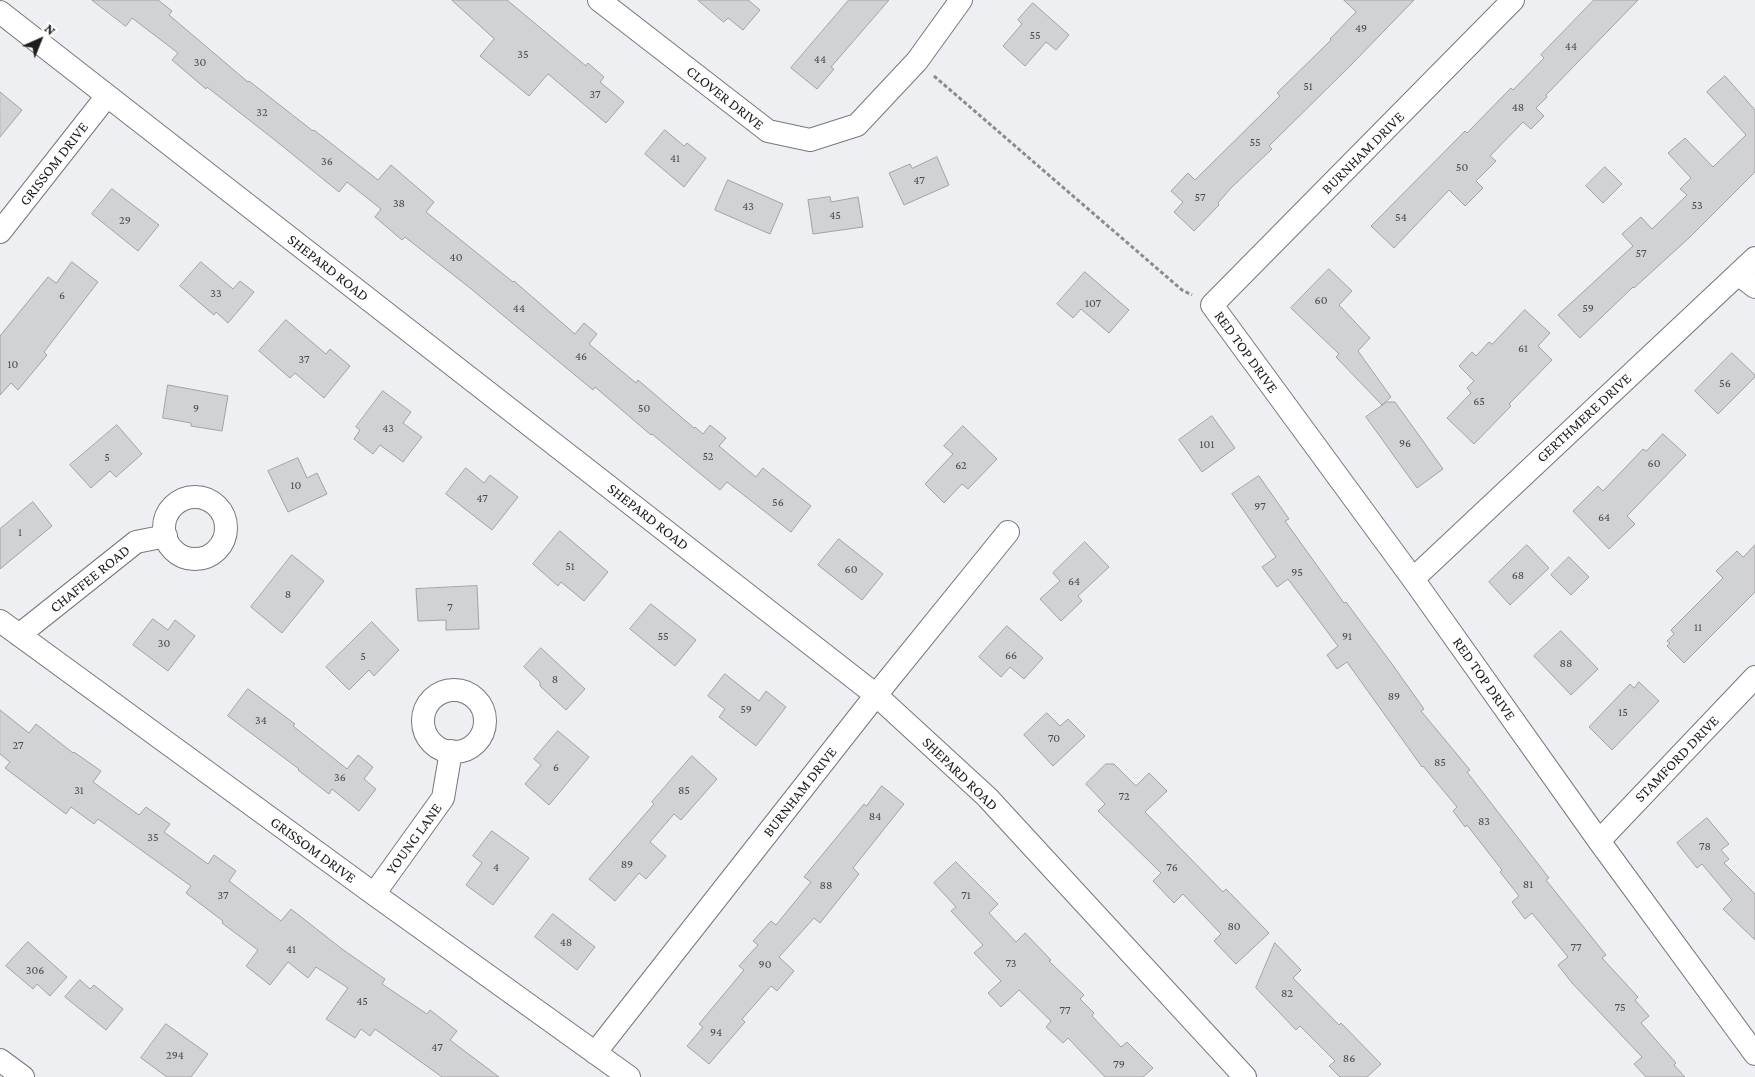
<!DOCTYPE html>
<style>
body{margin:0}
#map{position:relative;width:1755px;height:1077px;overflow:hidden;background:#eeeff2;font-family:"Crimson Pro",serif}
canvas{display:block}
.north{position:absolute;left:15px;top:15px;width:50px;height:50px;-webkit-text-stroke:4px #fff;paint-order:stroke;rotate:44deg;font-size:14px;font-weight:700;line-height:20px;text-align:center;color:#1e1e1f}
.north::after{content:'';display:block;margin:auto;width:18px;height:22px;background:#1e1e1f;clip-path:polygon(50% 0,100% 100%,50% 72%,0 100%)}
</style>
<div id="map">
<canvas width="1755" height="1077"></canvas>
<div class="north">N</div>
</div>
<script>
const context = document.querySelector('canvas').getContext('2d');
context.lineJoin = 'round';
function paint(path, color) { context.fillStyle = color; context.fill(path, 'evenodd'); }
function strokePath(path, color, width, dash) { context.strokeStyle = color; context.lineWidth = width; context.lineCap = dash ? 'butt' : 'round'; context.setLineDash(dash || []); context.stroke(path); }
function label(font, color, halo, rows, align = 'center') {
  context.font = font + ' "Crimson Pro",serif'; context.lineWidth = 4; context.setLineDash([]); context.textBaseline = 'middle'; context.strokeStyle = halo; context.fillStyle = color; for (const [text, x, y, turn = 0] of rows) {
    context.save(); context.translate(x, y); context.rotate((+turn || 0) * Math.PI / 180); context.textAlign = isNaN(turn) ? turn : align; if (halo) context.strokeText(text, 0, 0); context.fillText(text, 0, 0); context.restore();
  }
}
const building = new Path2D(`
 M92,0h66l14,11 -3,4 79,67 1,-1 64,50 1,-1 64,50 13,-15 43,37 -8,10 87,70 1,-1 61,53 9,-11 13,11 -8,10 47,39 2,-3 56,48 1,-1 8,7 7,-9 16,13 -7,8 37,31 7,-9 48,38 -20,26 -64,-50 -7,8 -68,-56 -1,1 -56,-48 -2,3 -123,-102 -65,-51 -3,3 -27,-23 6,-8 -34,-27 -8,10 -63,-51 -69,-54 -1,2 -34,-29 6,-7 -46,-35 -6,8z
 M452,0h55l79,66 2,-3 16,14 -4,5 24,20 -18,21 -58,-49 -19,22 -49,-40 14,-17z
 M698,0h50l12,10 -17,20 -15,-12 -4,4z
 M849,0h40l-58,67 3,2 -17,20 -26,-21z
 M1344,0h70l-62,64 -83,82 3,3 -41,39 -13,15 1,2 -25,26 -20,-19 9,-10 -12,-11 17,-18 7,7 85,-84 -3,-3 54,-53 -1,-1 26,-27z
 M1594,0h44l-92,95 1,2 -11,11 8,8 -13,13 -8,-7 -33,34 6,5 -20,20 7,7 -18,18 -16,-16 -55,58 -23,-22 94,-95 2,2 44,-45 2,2 31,-32 -3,-3z
 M1033,3l36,32 -13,15 -10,-8 -21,24 -22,-20 19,-22 -4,-4z
 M1725,76l30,34v62l-65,65 -56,51 -1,-1 -53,51 -22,-23 75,-69 -11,-12 19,-17 11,12 35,-34 -7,-6 11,-11 -23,-25 17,-15 28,29 33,-32 -39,-43z
 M0,92l22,18 -22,27z
 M665,130l19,16 3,-3 19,15 -22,29 -39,-33z
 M937,157l12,28 -45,20 -15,-32 21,-9 2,4z
 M1605,167l17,17 -19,19 -17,-17z
 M728,180l55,24 -13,30 -55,-24z
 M112,189l47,36 -21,26 -46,-37z
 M830,197l1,5 27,-5 5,30 -50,7 -5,-34z
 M72,262l26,20 -54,70 3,3 -29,35 -7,-7 -11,12v-59l48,-59 8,6z
 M201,262l32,27 7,-8 14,11 -26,31 -12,-11 -2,3 -34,-29z
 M1329,269l23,22 -13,14 31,33 -12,13 33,46 -9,8 -46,-48 3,-3 -48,-46z
 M1085,272l44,38 -20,23 -28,-24 -8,9 -16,-14z
 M1525,310l25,23 -12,13 14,14 -43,44 2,2 -37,38 -27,-26 24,-25 -4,-5 7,-7 -15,-15 13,-14 4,4 13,-14 3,2z
 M286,320l40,34 4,-5 20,17 -26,32 -29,-25 -5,5 -31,-27z
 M1732,353l23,22v2l-37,37 -23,-23z
 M168,385l60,11 -6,35 -31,-5v-3l-28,-5z
 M383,391l28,21 -8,11 19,14 -19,25 -23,-17 -7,9 -19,-15 6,-9 -4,-3z
 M1387,402h8l48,67 -26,19 -51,-71z
 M1212,416l23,32 -33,24 -23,-32z
 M117,425l25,29 -26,23 -6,-6 -19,17 -21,-23z
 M963,426l34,33 -29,30 -6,-5 -18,19 -19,-19 28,-30 -9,-8z
 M1663,434l23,21 -59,61 8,8 -26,25 -36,-38 25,-25 5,5 40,-42 3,2z
 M298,458l9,20 10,-5 10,21 -39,18 -20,-41z
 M466,468l18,15 6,-8 28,22 -26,33 -46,-36z
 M1259,476l30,43 -4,2 59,82 2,-1 46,62 32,45 -3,2 49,59 -3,2 82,106 -3,2 60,75 -4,3 36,39 -3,3 14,16 -8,7 35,40 -2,2 11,12h-39l-12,-13 8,-7 -70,-74 -14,-18 10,-8 -36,-44 -7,6 -13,-17 7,-6 -19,-24 2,-2 -35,-45 -2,2 -12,-16 4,-4 -34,-41 -1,1 -75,-105 -10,7 -10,-14 11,-9 -32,-43 -18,-24 -11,8 -15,-20 14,-10 -44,-63z
 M33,502l19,24 -52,43v-40z
 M560,531l48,41 -24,29 -23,-19 -3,4 -25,-22z
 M839,539l44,35 -21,26 -44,-35z
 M1085,542l24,25 -31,29 4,5 -21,20 -21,-22 20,-18 -7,-8z
 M1527,545l22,23 -39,37 -21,-23z
 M1755,545v47l-71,71 -17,-17 3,-3 -3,-2 7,-7 -3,-4 52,-52 -7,-7 21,-20 6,6z
 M292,555l32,26 -42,52 -31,-26z
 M1569,557l20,20 -18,18 -20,-20z
 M477,586l2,43 -33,1v-10l-28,1 -2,-32z
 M651,604l45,36 -21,26 -45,-37z
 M153,619l15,11 7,-10 20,16 -27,35 -35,-26z
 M372,622l27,28 -25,26 -5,-6 -20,20 -23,-23z
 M1007,626l36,32 -19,21 -14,-12 -9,10 -22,-20z
 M1561,631l37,38 -27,26 -37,-39z
 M541,648l44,41 -19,21 -26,-24v-4l-16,-15z
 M725,674l34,27 7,-10 20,16 -30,39 -37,-29 6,-8 -17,-13z
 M1639,682l20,19 -47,49 -23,-23 41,-43 4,4z
 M248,689l47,35 -2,2 54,43 11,-14 15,12 -9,12 12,10 -17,22 -27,-22 -3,5 -31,-24 1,-1 -71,-53z
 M0,710l29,23 7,-9 37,29 1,-1 27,19 -8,11 46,33 7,-8 24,17 -6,8 44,32 6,-9 22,16 -7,10 52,40 10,-12 51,40 43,30 -3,5 45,30 3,-4 27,21 -7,9 49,37h-57l-67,-48 -5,7 -9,-7 -6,9 -29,-19 22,-31 -32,-21 -8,11 -20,-16 -18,23 -24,-19 12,-16 -36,-27 1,-2 -37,-28 5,-7 -93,-67 -4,5 -23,-17 -5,7 -61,-46 5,-6 -10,-8z
 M1047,713l13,13 8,-7 17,17 -32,30 -29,-31z
 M558,731l31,26 -40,48 -24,-21 16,-19 -7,-6z
 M692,756l25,23 -36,41 -7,-6 -24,28 16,14 -20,23 -7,-6 -24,28 -26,-22 65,-75 -2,-2z
 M1106,764h8l22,22 13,-13 18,18 -22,21 78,80 3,-3 43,44 -33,31 -22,-23 7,-7 -38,-40 -9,9 -21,-22 8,-8 -63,-62 7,-7 -19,-20z
 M882,786l22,18 -51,64 6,6 -39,49 -6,-5 -35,39 15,14 -17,20 -6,-5 -29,33 3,3 -36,42 -22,-18 16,-19 -4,-3 45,-54 -5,-4 19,-21 -5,-4 18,-20 5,4 35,-43 -7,-5 60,-73 2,2z
 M1707,818l22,26 -8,6 8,9 -5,4 31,31v46l-32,-31 9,-9 -30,-36 -5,4 -20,-25z
 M492,831l37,27 -36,47 -27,-20 16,-22 -9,-7z
 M956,862l42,42 -9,9 27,29 9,-9 26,27 -2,1 35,34 -4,4 14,14 -2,3 29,31 6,-5 26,26 -10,9h-38l-37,-39 -5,5 -17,-16 5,-6 -32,-31 -18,17 -13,-14 13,-12 -27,-28 9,-8 -32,-34 5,-4 -22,-24z
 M553,914l42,33 -18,23 -42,-33z
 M28,942l39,35 -17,19 -13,-12 -4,5 -27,-23z
 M1275,943l26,27 -8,8 46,47 2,-2 40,41 -14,13h-27l-11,-11 6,-5 -35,-35 -4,4 -40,-42z
 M80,980l10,9 4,-4 29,24 -17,21 -41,-33z
 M166,1024l42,30 -17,23h-24l-26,-19z`);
paint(building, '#d1d2d5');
strokePath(building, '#a2a2a5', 1);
const street = new Path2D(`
 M599,0l169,131 42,9 47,-15 60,-64 44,-61
 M1513,0l-301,305 201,274 186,262 156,213
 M0,12l876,683 111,102 258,280
 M0,232l107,-136
 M1738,274l17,13
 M164 528a31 31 0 1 1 62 0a31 31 0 1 1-62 0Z
 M1413,579l342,-321
 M0,621l374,273 255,183
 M19,635l117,-93 30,-6
 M423 721a31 31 0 1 1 62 0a31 31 0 1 1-62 0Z
 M1599,841l156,-164
 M374,894l69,-96 8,-47
 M595,1053l281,-358 132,-163
 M0,1060l23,17`);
strokePath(street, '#77787b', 24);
strokePath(new Path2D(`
 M934,76l248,214 10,5`), '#8c8c8e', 3, [4, 2.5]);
strokePath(street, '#fff', 22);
label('12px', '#4b4b4c', null, [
 ["49",1361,28],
 ["55",1035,35],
 ["44",1571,46],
 ["35",523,54],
 ["44",820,59],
 ["30",200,62],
 ["51",1308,86],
 ["37",595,94],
 ["48",1518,107],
 ["32",262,112],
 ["55",1255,142],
 ["41",675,158],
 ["36",327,161],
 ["50",1462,167],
 ["47",919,180],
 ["57",1200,197],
 ["38",399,203],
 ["53",1697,205],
 ["43",748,206],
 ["45",835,215],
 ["54",1401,217],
 ["29",125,220],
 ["57",1641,253],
 ["40",456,257],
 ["33",216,293],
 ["6",62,295],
 ["60",1321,300],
 ["107",1093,303],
 ["44",519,308],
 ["59",1588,308],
 ["61",1523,348],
 ["46",581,356],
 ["37",304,359],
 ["10",13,364],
 ["56",1725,383],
 ["65",1479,401],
 ["9",196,408],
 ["50",644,408],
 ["43",388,428],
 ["96",1405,443],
 ["101",1207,444],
 ["52",708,456],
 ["5",107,457],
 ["60",1654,463],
 ["62",961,465],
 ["10",296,485],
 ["47",482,498],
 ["56",778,502],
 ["97",1260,506],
 ["64",1604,517],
 ["1",20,532],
 ["51",570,566],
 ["60",851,569],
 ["95",1297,572],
 ["68",1518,575],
 ["64",1074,581],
 ["8",288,594],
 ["7",450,607],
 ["11",1698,627],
 ["55",663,636],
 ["91",1347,636],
 ["30",164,643],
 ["66",1011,655],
 ["5",363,656],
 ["88",1566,663],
 ["8",555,679],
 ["89",1394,696],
 ["59",746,709],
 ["15",1623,712],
 ["34",261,720],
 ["70",1054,738],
 ["27",18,745],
 ["85",1440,762],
 ["6",556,767],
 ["36",340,777],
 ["31",79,790],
 ["85",684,790],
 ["72",1124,796],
 ["84",875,816],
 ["83",1484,821],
 ["35",153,837],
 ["78",1705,846],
 ["89",627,864],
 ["4",496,867],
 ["76",1172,867],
 ["81",1528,884],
 ["88",826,885],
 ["37",223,895],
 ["71",966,895],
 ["80",1234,926],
 ["48",566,942],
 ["77",1576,947],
 ["41",291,949],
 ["73",1011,963],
 ["90",765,964],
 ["306",35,970],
 ["82",1287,993],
 ["45",362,1001],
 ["75",1620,1007],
 ["77",1065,1010],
 ["94",716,1032],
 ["47",437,1047],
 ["294",175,1055],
 ["86",1349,1058],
 ["79",1119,1064]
]);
label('15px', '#1e1e1f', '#fff', [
 ["CLOVER DRIVE",725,98,38],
 ["BURNHAM DRIVE",1363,153,-45],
 ["GRISSOM DRIVE",54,164,-52],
 ["SHEPARD ROAD",328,268,38],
 ["RED TOP DRIVE",1246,352,54],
 ["GERTHMERE DRIVE",1584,418,-43],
 ["SHEPARD ROAD",648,517,38],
 ["CHAFFEE ROAD",90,579,-39],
 ["RED TOP DRIVE",1484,679,55],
 ["STAMFORD DRIVE",1677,759,-46],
 ["SHEPARD ROAD",960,774,44],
 ["BURNHAM DRIVE",800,792,-52],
 ["YOUNG LANE",414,839,-54],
 ["GRISSOM DRIVE",313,850,36]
]);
</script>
